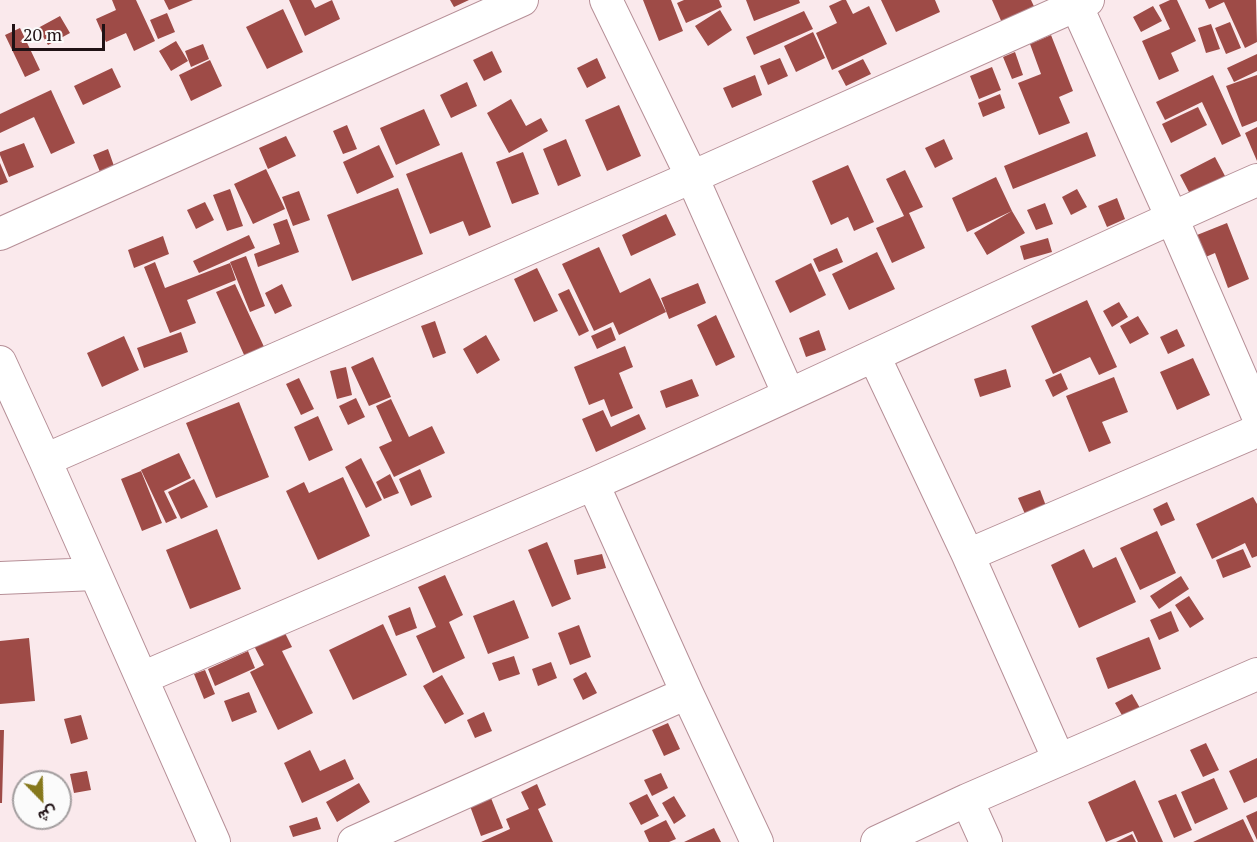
<!DOCTYPE html>
<meta charset="utf-8">
<style>
body{margin:0}
#map{position:relative;width:1257px;height:842px;overflow:hidden;background:#fae9ec;font-family:"PT Serif",Vazirmatn,serif}
canvas{display:block}
.north{position:absolute;left:12px;top:770px;width:60px;height:60px;box-sizing:border-box;background:#fbfbfb;border:2px solid #a39e9f;border-radius:50%;rotate:157deg;font-size:16px;font-weight:700;line-height:24px;text-align:center;color:#201215}
.north::after{content:'';display:block;margin:auto;width:21px;height:27px;background:#86781c;clip-path:polygon(50% 0,100% 100%,50% 72%,0 100%)}
.scale{position:absolute;left:12px;top:24px;width:93px;height:27px;box-sizing:border-box;border:3px solid #201215;border-top:0;padding-left:8px;font-size:18px;line-height:21px;white-space:nowrap;color:#201215;-webkit-text-stroke:4px #fbfbfb;paint-order:stroke}
</style>
<div id="map">
<canvas width="1257" height="842"></canvas>
<div class="north">ش</div>
<div class="scale">20 m</div>
</div>
<script>
const context = document.querySelector('canvas').getContext('2d');
context.lineJoin = 'round';
function paint(path, color) { context.fillStyle = color; context.fill(path, 'evenodd'); }
function strokePath(path, color, width, dash) { context.strokeStyle = color; context.lineWidth = width; context.lineCap = dash ? 'butt' : 'round'; context.setLineDash(dash || []); context.stroke(path); }
paint(new Path2D(`
 M112,0h24l19,41 -21,10 -8,-18 -20,9 -10,-23 20,-9z
 M164,0h29l-24,10z
 M289,0h22l4,8 17,-8 8,19 -35,17z
 M450,0h19l-15,7z
 M643,0h28l12,31 -24,10z
 M684,0h35l3,7 -36,16 -9,-20z
 M746,0h53l1,3 -46,18z
 M842,0h4l7,14 16,-8 18,38 -55,26 -16,-37 21,-10 -8,-17z
 M881,0h54l5,12 -44,20z
 M992,0h39l8,17 -33,15z
 M1170,0h7l19,41 -25,12 8,18 -20,9 -17,-39 28,-12 -11,-24z
 M1205,0h51l1,42 -12,6 -21,-46 -15,7z
 M1153,6l9,15 -21,11 -8,-15z
 M283,9l20,43 -36,17 -21,-42z
 M720,10l12,20 -24,16 -13,-20z
 M804,11l9,18 -59,26 -8,-18z
 M167,13l8,19 -17,7 -8,-19z
 M60,16l10,17 -22,12 -10,-17z
 M1230,22l11,26 -15,6 -11,-26z
 M1211,24l9,25 -14,4 -8,-25z
 M20,28l20,42 -15,7 -20,-42z
 M813,32l12,26 -29,14 -12,-26z
 M1051,35l22,56 -14,6 11,26 -31,12 -21,-52 23,-9 -11,-30z
 M176,41l12,20 -17,10 -12,-20z
 M203,44l6,15 -18,8 -6,-16z
 M492,51l10,21 -18,9 -11,-21z
 M1015,52l8,23 -11,4 -9,-22z
 M1257,54v17l-23,11 -7,-14z
 M597,58l9,20 -19,10 -10,-20z
 M780,58l8,18 -20,9 -8,-19z
 M863,59l8,15 -25,12 -8,-15z
 M210,60l12,26 -31,15 -12,-26z
 M992,67l9,23 -22,9 -9,-23z
 M112,68l9,19 -38,18 -9,-19z
 M755,75l7,20 -30,13 -9,-20z
 M1213,75l28,61 -19,9 -20,-43 -37,18 -9,-18z
 M1257,75v46l-15,6 -16,-41z
 M467,82l10,24 -26,12 -11,-23z
 M51,90l24,53 -24,11 -17,-37 -34,16v-19z
 M1000,94l5,14 -22,9 -5,-14z
 M511,99l15,27 15,-8 7,13 -39,22 -22,-40z
 M619,105l22,51 -34,15 -22,-51z
 M1198,107l9,18 -36,18 -9,-19z
 M424,109l16,36 -44,20 -16,-37z
 M347,125l10,24 -14,5 -10,-23z
 M1257,127v34l-12,-28z
 M1087,132l9,24 -83,33 -9,-23z
 M286,136l10,20 -28,13 -9,-21z
 M566,139l15,37 -23,10 -15,-37z
 M944,139l9,20 -18,9 -10,-20z
 M24,143l10,24 -25,10 -9,-22v-3z
 M379,145l15,32 -37,17 -14,-32z
 M108,149l6,17 -14,6 -7,-17z
 M462,152l29,75 -22,9 -6,-15 -33,13 -24,-60z
 M523,152l16,42 -27,10 -16,-42z
 M1215,157l10,19 -35,18 -10,-19z
 M0,163l8,19 -8,3z
 M848,165l26,57 -20,9 -6,-14 -17,8 -19,-44z
 M266,169l19,40 -32,15 -19,-40z
 M905,170l18,37 -14,6 16,35 -33,15 -16,-35 28,-12 -18,-37z
 M996,177l16,34 -45,21 -15,-34z
 M398,188l25,66 -71,27 -25,-66z
 M230,189l13,37 -16,5 -14,-36z
 M1077,189l10,18 -16,8 -9,-18z
 M299,191l11,29 -17,6 -11,-29z
 M1117,198l8,21 -18,8 -9,-21z
 M205,202l9,18 -18,9 -9,-19z
 M1045,203l8,21 -17,6 -9,-20z
 M1012,211l13,22 -38,22 -13,-22z
 M666,214l10,21 -45,21 -9,-21z
 M287,219l12,33 -41,15 -4,-13 26,-10 -7,-20z
 M1227,223l22,56 -21,9 -13,-35 -14,6 -9,-22z
 M249,235l6,13 -56,25 -6,-12z
 M163,236l6,18 -35,14 -6,-18z
 M1048,238l4,14 -28,8 -4,-14z
 M599,247l21,46 30,-15 16,34 -47,23 -6,-13 -19,9 -32,-67z
 M837,248l6,14 -24,10 -6,-13z
 M877,252l18,37 -46,21 -17,-36z
 M246,256l19,50 -15,6 -20,-50z
 M155,262l10,26 65,-25 6,17 -49,20 9,23 -26,10 -26,-66z
 M811,263l15,32 -36,18 -15,-32z
 M537,268l21,43 -24,11 -20,-43z
 M698,283l8,20 -37,16 -8,-21z
 M235,284l30,65 -20,8 -29,-65z
 M282,284l10,22 -17,8 -10,-21z
 M569,289l20,42 -10,5 -21,-42z
 M1087,300l30,67 -18,8 -9,-18 -37,17 -22,-48z
 M1119,302l9,15 -16,10 -9,-16z
 M716,315l19,42 -19,9 -19,-41z
 M1138,316l11,18 -19,10 -10,-18z
 M435,321l11,32 -13,5 -12,-32z
 M611,327l5,13 -19,9 -6,-13z
 M1177,329l8,17 -17,8 -8,-17z
 M819,330l7,20 -20,7 -7,-19z
 M181,332l7,20 -44,16 -7,-20z
 M486,335l14,25 -23,14 -14,-25z
 M124,336l15,34 -37,17 -15,-34z
 M625,346l8,21 -14,6 14,35 -22,9 -7,-18 -15,6 -15,-38z
 M373,357l18,40 -22,9 -18,-39z
 M1193,358l17,37 -33,15 -17,-38z
 M346,367l6,28 -15,4 -7,-28z
 M1006,369l5,18 -31,10 -6,-18z
 M1061,373l7,16 -15,8 -8,-17z
 M1114,377l14,35 -26,10 9,21 -22,9 -23,-56z
 M299,378l15,31 -13,6 -15,-31z
 M692,379l7,17 -33,12 -6,-17z
 M356,398l9,19 -17,8 -9,-19z
 M391,399l18,38 23,-11 13,27 -51,24 -15,-30 13,-6 -16,-35z
 M239,402l30,75 -53,21 -30,-75z
 M603,410l8,17 28,-13 7,15 -50,23 -14,-33z
 M318,416l15,34 -24,11 -15,-34z
 M179,453l12,25 -27,13 13,27 -11,5 -25,-53z
 M361,458l21,42 -16,8 -21,-41z
 M420,469l12,28 -21,9 -12,-27z
 M141,471l21,52 -20,8 -21,-52z
 M390,474l9,19 -15,6 -8,-17z
 M343,477l27,59 -52,24 -32,-69 18,-9 5,11z
 M194,479l14,28 -27,12 -13,-27z
 M1040,490l6,16 -21,8 -7,-16z
 M1253,497l4,7v52l-5,2 -7,-15 -33,16 -16,-35z
 M1167,502l8,18 -14,6 -8,-17z
 M217,529l24,60 -51,20 -24,-59z
 M1157,531l19,42 -36,17 -20,-42z
 M547,542l24,57 -19,8 -24,-57z
 M1084,549l9,19 23,-11 20,45 -57,26 -28,-63z
 M1243,549l8,18 -28,11 -7,-18z
 M602,554l4,14 -29,7 -3,-15z
 M445,575l18,40 -14,7 16,36 -32,15 -17,-37 20,-9 -18,-40z
 M1181,576l8,13 -30,20 -9,-13z
 M1189,596l15,23 -14,9 -15,-23z
 M514,600l15,38 -41,16 -15,-38z
 M410,607l7,21 -21,8 -8,-20z
 M1171,611l8,20 -20,9 -9,-20z
 M383,624l24,51 -54,25 -24,-50z
 M579,625l12,32 -21,8 -12,-32z
 M284,631l8,16 -10,4 31,62 -35,17 -28,-58 14,-7 -10,-19z
 M1149,637l12,32 -53,20 -12,-31z
 M29,638l6,63 -35,3v-63z
 M248,651l7,17 -40,18 -7,-17z
 M514,656l6,18 -21,7 -7,-18z
 M551,662l6,16 -19,8 -6,-17z
 M205,670l10,24 -11,5 -10,-25z
 M586,672l11,21 -14,7 -10,-21z
 M442,675l22,39 -19,10 -22,-38z
 M249,692l8,20 -25,10 -8,-21z
 M1132,694l12,21 -17,9 -12,-21z
 M484,712l8,19 -17,7 -8,-18z
 M81,715l7,24 -17,5 -7,-25z
 M668,723l12,26 -16,7 -12,-26z
 M0,730h4l-2,73h-2z
 M1206,743l13,27 -16,7 -13,-27z
 M310,750l10,21 25,-12 9,20 -52,24 -18,-40z
 M1257,758v39l-13,6 -15,-32z
 M87,771l4,19 -17,3 -4,-19z
 M661,773l7,15 -16,8 -8,-16z
 M1214,778l14,31 -33,15 -14,-32z
 M1135,780l28,62h-25l-5,-11 -27,11 -18,-40z
 M359,783l11,19 -33,20 -11,-20z
 M537,784l9,21 -8,4 15,33h-72l29,-13 -4,-10 23,-10 -8,-17z
 M647,794l12,22 -18,9 -12,-22z
 M1176,794l16,36 -18,8 -16,-37z
 M674,796l12,20 -12,8 -12,-21z
 M491,798l12,30 -22,8 -11,-30z
 M1257,811v29l-11,-24z
 M317,817l4,12 -28,8 -4,-11z
 M1243,819l11,23h-61z
 M666,820l10,19 -7,3h-20l-5,-11z
 M714,828l7,14h-37z
 M1132,834l4,8h-20z`), '#9e4b47');
const street = new Path2D(`
 M606,0l86,177 97,218
 M1074,0l98,218 85,196
 M0,234l522,-234
 M874,356l94,199 91,205
 M0,362l45,98 169,382
 M45,460l647,-283 396,-177
 M593,484l94,209 70,149
 M968,555l289,-124
 M0,578l95,-4
 M142,678c150,-65 301,-128 451,-194 222,-98 441,-206 664,-304
 M967,800l19,42
 M354,842l333,-149
 M877,842l90,-42 290,-126`);
strokePath(street, '#b68f97', 34);
strokePath(street, '#fff', 32);
</script>
